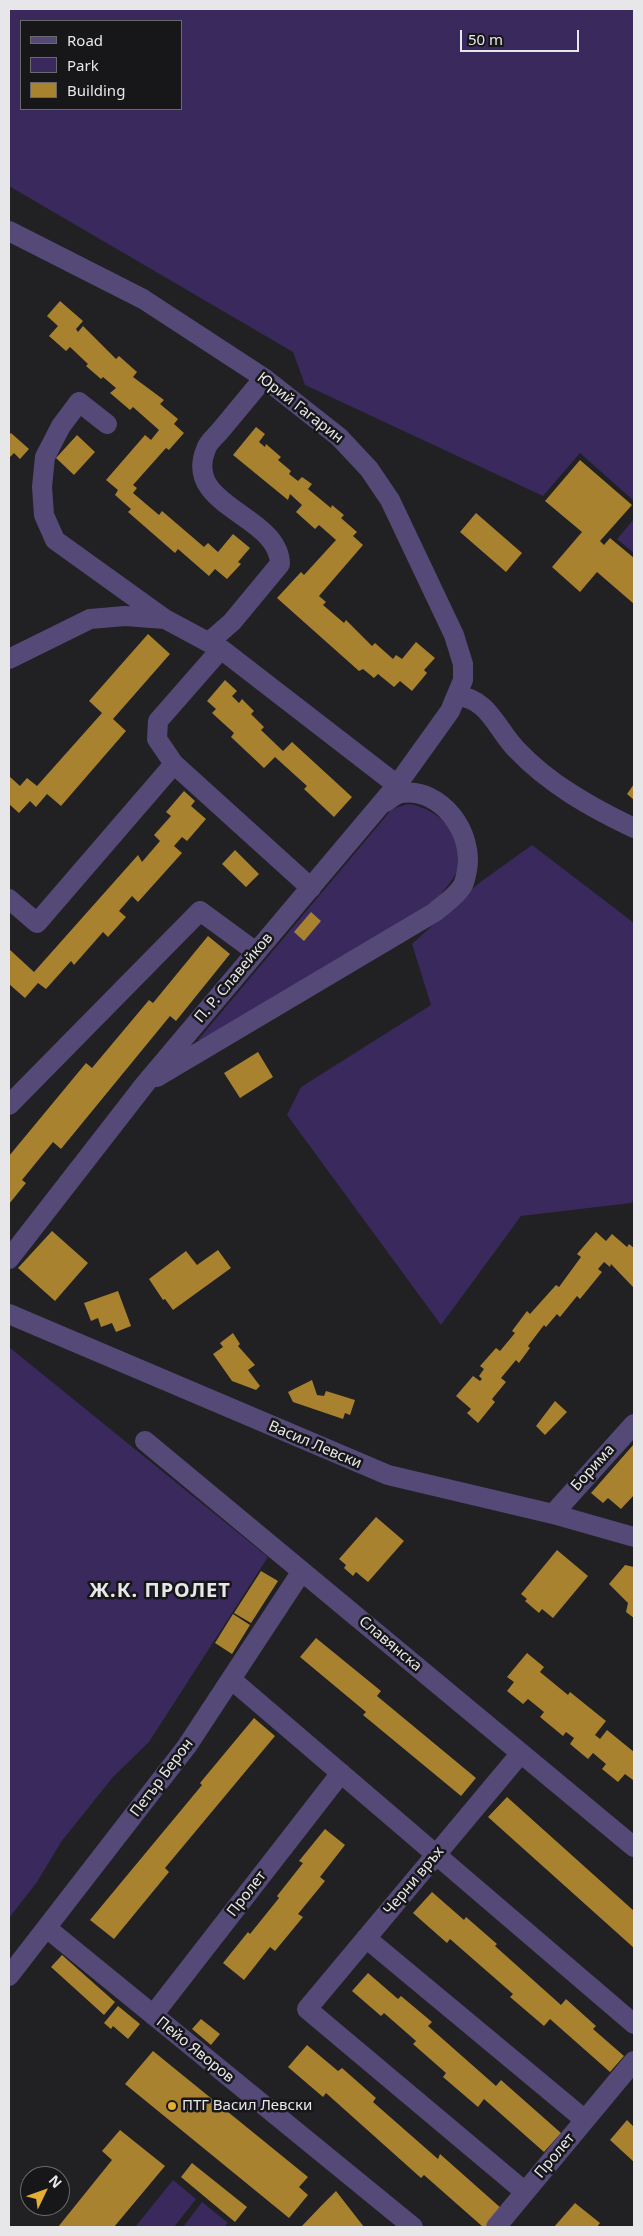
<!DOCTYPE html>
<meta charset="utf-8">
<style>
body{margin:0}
#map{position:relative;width:643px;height:2236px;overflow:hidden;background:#212023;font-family:"Noto Sans",sans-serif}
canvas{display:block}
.frame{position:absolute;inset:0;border:10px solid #e7e7e9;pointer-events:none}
.legend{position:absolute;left:20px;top:20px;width:162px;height:90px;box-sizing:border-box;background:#17171a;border:1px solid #6a6a6d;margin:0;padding:6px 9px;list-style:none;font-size:15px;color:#e7e7e9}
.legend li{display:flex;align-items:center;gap:10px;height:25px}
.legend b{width:25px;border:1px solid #6a6a6d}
.north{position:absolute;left:20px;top:2166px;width:50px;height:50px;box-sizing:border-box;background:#17171a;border:1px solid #6a6a6d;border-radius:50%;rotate:48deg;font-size:14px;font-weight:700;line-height:20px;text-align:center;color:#e7e7e9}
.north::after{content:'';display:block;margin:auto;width:18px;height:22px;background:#e4ae35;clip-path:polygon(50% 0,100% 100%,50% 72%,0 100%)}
.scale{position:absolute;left:460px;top:30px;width:119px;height:22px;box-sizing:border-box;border:2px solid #e7e7e9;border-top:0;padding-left:6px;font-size:15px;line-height:18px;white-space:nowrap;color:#e7e7e9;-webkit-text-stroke:4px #17171a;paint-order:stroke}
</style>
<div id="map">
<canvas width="643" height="2236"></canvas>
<div class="frame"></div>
<ul class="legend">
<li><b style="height:6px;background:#554978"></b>Road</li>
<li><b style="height:14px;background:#39295d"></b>Park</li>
<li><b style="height:14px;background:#a9822f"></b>Building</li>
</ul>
<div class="north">N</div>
<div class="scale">50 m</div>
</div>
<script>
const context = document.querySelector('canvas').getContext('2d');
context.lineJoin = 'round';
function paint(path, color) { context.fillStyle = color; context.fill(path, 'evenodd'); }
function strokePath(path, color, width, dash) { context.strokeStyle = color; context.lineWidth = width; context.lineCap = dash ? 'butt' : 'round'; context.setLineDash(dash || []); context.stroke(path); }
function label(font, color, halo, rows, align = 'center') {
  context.font = font + ' "Noto Sans",sans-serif'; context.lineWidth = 5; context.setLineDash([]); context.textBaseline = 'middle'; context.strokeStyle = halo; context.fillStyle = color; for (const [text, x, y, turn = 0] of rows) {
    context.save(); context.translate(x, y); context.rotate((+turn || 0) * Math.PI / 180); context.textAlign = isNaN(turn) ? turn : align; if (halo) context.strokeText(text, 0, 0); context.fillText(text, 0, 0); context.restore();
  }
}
paint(new Path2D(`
 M9,9h625v492l-54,-48 -37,43 -238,-111 -12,-33 -284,-166zM181,21v88h-160v-88z
 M634,519v34l-17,-14z
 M408,804c27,3 60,31 51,62 -4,13 -14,22 -22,33l-233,143 -6,-2 194,-231z
 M532,845l102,78v276l-3,4 -110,13 -80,109 -154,-210 14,-28 130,-82 -19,-61 67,-61z
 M9,1347l259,210 -119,185 -36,35 -52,65 -24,40 -28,36z
 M173,2180l23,19 -22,28h-36l-2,-1z
 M202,2202l26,21 -4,4h-41z`), '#39295d');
paint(new Path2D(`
 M60,301l23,20 -7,8 2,3 5,-6 33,33 3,-3 18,16 -4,5 31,23 -4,4 18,15 -4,5 10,9 -15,17 -3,-2 -33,37 4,3 -4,5 26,22 3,-4 42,36 4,-4 10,9 15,-18 17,14 -12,14 3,2 -14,15 -12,-10 -6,7 -31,-27 -3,4 -47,-41 3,-3 -16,-14 3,-5 -12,-10 39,-45 6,5 8,-10 -26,-23 -3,3 -20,-17 6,-5 -13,-11 -2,2 -15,-13 2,-2 -18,-17 -4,4 -17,-15 9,-10 -11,-10z
 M256,427l9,7 -6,8 6,5 1,-3 15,13 -3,3 13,11 -2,3 9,7 4,-4 10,7 -4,5 23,19 1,-3 12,10 -3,3 16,14 -4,4 10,9 -44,51 7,6 -3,3 21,18 2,-3 26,26 3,-3 18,16 3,-4 6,4 14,-17 19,16 -11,12 3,3 -15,18 -12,-10 -6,6 -16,-13 -4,4 -11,-9 -4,2 -82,-73 24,-26 3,3 32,-35 -17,-15 -4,4 -19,-17 6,-7 -12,-11 -2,6 -55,-45z
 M11,433l18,16 -9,10 -6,-6 -5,5v-23z
 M77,435l18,17 -21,23 -18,-17z
 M580,460l52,45 -32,36 4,4 6,-7 24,20v46l-37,-32 -17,20 -28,-25 30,-35 -37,-31z
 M476,513l46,40 -16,19 -46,-40z
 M148,634l22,20 -57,65 13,12 -65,75 -14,-12 -11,13 -6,-6 -11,12 -10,-9v-28l11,10 7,-8 10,8 65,-73 -13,-12z
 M225,680l12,11 -5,5 7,7 3,-4 12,12 -3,3 13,13 -3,3 22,21 9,-9 60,55 -18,20 -30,-28 3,-3 -32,-29 -11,11 -33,-31 3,-4 -22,-20 4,-4 -9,-8z
 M634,784v16l-7,-6z
 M184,791l11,10 -4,5 15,13 -19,22 -5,-4 -8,9 8,7 -44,49 -6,-6 -13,15 7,6 -18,20 -5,-5 -29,33 -3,-4 -25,28 -8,-6 -13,15 -16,-14v-35l25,23 104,-117 4,7 18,-21 -6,-6 17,-19 -5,-4z
 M235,850l24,24 -13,13 -24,-23z
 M311,912l10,9 -17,20 -10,-9z
 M208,936l22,18 -54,67 -6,-5 -109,133 -8,-7 -31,38 4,3 -17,21v-48l77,-93 6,5 57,-68 4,3z
 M258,1052l15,25 -33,21 -16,-25z
 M52,1231l36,32 -33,38 -37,-33z
 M596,1232l10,9 6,-7 15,13 2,-3 5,4v40l-23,-24 -1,3 -6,-5 -6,7 4,3 -22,27 -3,-3 -17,21 -3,-3 -11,13 -2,-2 -16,21 2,2 -11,15 -3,-3 -15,18 5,4 -14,17 3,3 -17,21 -11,-10 4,-4 -15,-13 17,-20 7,5 2,-2 -3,-3 5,-7 -4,-3 16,-18 4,3 15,-18 -3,-2 15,-20 3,3 26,-29 3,2 22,-30 -4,-3z
 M218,1250l13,18 -58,42 -8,-11 -2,1 -14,-21 37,-28 11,14z
 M118,1291l13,35 -15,6 -4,-9 -11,4 -3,-9 -7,3 -7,-18z
 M233,1333l7,11 -2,2 17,19 -7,5 12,16 -4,4 -24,-9 -19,-27 10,-7 -3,-4z
 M312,1380l5,15 7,1 2,-5 29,9 -5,15 -5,-2 -2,6 -50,-17 -5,-10z
 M555,1401l12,11 -22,23 -9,-9z
 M634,1444v51l-13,14 -13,-11 -5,5 -12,-10z
 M376,1517l28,24 -36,41 -12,-10 -3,4 -9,-8 2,-3 -7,-6z
 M557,1550l31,26 -35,42 -11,-9 -3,4 -14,-12 2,-2 -6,-5z
 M625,1565l9,2v51l-8,-6 2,-9 -19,-19z
 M261,1571l17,10 -27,42 -17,-10z
 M233,1614l17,11 -18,29 -17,-11z
 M316,1638l65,53 -4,5 99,82 -15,18 -98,-81 3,-3 -66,-55z
 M527,1653l17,14 -4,5 28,23 2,-3 36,29 -11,14 5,4 7,-9 27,22 -1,28 -8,-6 -7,8 -16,-13 4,-5 -13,-11 -5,6 -18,-15 4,-6 -8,-6 -3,4 -23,-19 4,-5 -16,-13 -5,5 -16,-13 7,-9 -7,-5z
 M254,1718l21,18 -110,132 4,4 -55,67 -24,-19 112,-135 -2,-2z
 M507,1797l127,114v37l-146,-131z
 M325,1829l20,16 -25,32 5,4 -27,33 5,3 -28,34 -5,-4 -26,33 -21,-17 25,-31 2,2 29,-36 -2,-2 26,-33 -4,-2z
 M432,1892l32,28 2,-3 31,27 -2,2 66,59 5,-6 30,27 -3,3 31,27 -14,16 -60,-53 -6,7 -34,-29 3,-3 -63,-55 -3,4 -34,-30z
 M62,1955l53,47 -11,13 -53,-48z
 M368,1973l30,26 3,-3 31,26 -4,4 68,60 5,-6 60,53 -17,19 -60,-53 -6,8 -35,-30 3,-4 -33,-29 3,-3 -32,-28 -3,3 -29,-25z
 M118,2006l22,18 -12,15 -15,-13 -2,3 -7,-6z
 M201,2019l19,15 -9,11 -19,-16z
 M307,2045l31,26 4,-3 34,30 -3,4 65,57 2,-5 62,55 -16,18h-3l-59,-52 -3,3 -95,-85 -3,4 -35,-30z
 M153,2051l155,126 -9,10 9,8 -19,23 -164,-134z
 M627,2120l7,7v35l-24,-22z
 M120,2130l45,36 -51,61h-56l54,-67 -10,-9z
 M192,2163l55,44 -12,15 -54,-45z
 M336,2191l28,36h-63l21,-22z
 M575,2203l25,20 -3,4h-43z`), '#a9822f');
strokePath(new Path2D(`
 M9,231l134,68 121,79 75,59 30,32 21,31 64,135 9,29v16l-13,31 -53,74 -252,299 -136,175
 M107,424l-28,-22 -18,24 -16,31 -3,30 2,28 11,25 110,79 56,30 176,136
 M209,642l23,-20 48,-58c-1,-50 -98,-57 -74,-115 2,-7 10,-13 14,-18 15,-18 29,-35 44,-53
 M221,649l-63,72 -1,18 17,25 137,124
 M9,659l81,-40 35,-3 40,3
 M458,696c31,3 39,34 59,54 32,34 75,58 117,78
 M9,899l28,24 137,-159
 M157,1077l278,-165c9,-8 22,-16 28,-27 2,-4 3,-10 4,-15 7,-36 -25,-83 -66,-77 -6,1 -12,7 -17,10
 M9,1105l191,-194 56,41
 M9,1314l379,161 165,39 81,23
 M145,1441l489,406
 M553,1514l81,-90
 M232,1680l402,344
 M521,1753l-214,256 218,183
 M48,1929l365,298
 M366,1938l219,182
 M9,1976l178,-230 115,-175
 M153,2015l188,-242
 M496,2227l138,-166`), '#554978', 20);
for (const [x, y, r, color] of [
 [172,2106,5,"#e4ae35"]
]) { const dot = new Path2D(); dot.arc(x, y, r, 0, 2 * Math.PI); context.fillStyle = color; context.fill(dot); strokePath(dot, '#17171a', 2); }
label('15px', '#e7e7e9', '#17171a', [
 ["Юрий Гагарин",300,408,38],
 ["П. Р. Славейков",234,978,-50],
 ["Васил Левски",315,1445,23],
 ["Борима",593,1468,-48],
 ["Славянска",390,1644,40],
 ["Петър Берон",162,1778,-53],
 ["Черни връх",414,1881,-50],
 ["Пролет",247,1894,-52],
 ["Пейо Яворов",195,2050,39],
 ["Пролет",555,2156,-50]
]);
label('15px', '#e7e7e9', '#17171a', [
 ["ПТГ Васил Левски",182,2106]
], 'left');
context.letterSpacing = '1px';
label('bold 20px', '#e7e7e9', '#17171a', [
 ["Ж.К. ПРОЛЕТ",160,1591]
]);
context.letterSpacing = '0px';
</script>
